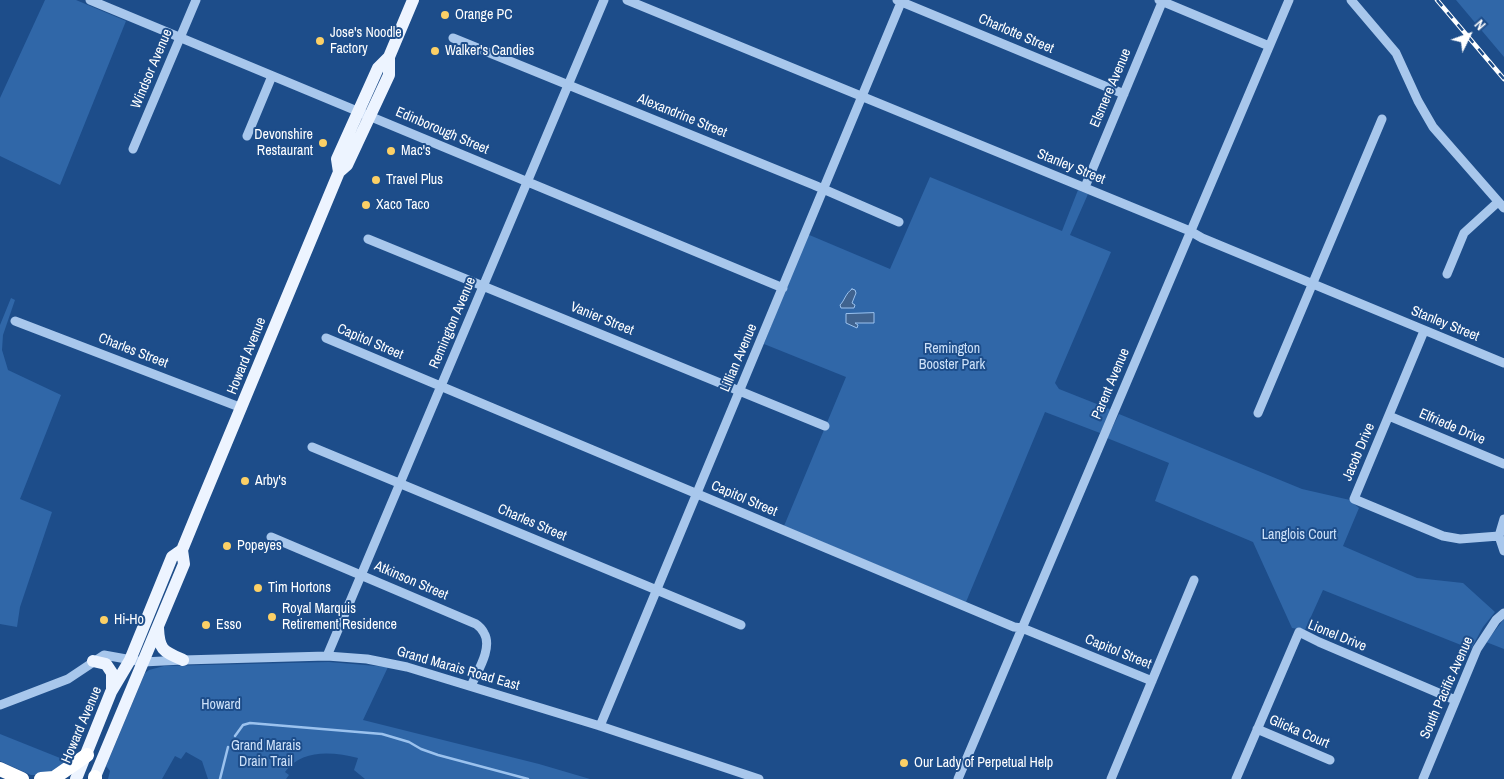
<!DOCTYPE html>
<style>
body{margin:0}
#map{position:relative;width:1504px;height:779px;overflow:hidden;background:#1d4d8a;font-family:"Archivo Narrow",sans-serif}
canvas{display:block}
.north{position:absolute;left:1444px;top:10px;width:50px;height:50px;-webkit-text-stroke:4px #1d4d8a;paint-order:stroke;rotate:48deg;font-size:14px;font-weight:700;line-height:20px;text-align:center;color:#fff}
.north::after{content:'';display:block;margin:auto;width:18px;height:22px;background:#fff;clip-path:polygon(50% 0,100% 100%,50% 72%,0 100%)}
</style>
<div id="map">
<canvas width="1504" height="779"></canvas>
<div class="north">N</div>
</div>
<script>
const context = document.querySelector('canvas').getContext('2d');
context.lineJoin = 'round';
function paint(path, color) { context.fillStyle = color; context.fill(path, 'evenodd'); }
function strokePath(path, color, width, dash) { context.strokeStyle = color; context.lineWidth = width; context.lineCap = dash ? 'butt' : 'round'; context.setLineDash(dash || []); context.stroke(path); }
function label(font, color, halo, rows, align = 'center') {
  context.font = font + ' "Archivo Narrow",sans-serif'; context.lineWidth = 4; context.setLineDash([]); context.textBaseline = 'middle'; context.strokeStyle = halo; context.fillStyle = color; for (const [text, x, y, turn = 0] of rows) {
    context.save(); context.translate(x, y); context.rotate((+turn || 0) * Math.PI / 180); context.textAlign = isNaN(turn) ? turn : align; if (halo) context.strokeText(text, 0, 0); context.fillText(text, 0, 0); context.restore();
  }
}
paint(new Path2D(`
 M45,0h31l50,21 -66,164 -60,-29v-58z
 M1456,0h48v57z
 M930,177l132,54 16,-41 10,4 -18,41 41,17 -56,131 4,6 53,21 -12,23 -55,-21 -79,190 -182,-76 62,-149 -82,-33 43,-110 83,35z
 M11,298l4,2 -12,35 -1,15 6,20 53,25 -41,104 32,13 -32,95 -3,20 -17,-3v-299z
 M1119,414l183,75 48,11 9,8 -16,38 74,32 46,5 32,29 -12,15 -12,22 -148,-59 -18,40 -13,-2 -39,-86 -98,-41 14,-38 -62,-25z
 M1504,619v30l-18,-7z
 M329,662l59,5 -25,53 176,44 51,15h-225l-11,-9 4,-12c-24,-6 -56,-10 -73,14l4,3 -3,4h-78l-6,-18 -16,-9 -5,7 -6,-3 -13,23h-54l2,-8 -4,-5 39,-93 4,-3 15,-4z
 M0,734l70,28 -22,13h-17l-31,-14z`), '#3067a8');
const water = new Path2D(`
 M852,289l3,1 1,3 -4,10 3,2 -1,3h-13l-1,-3c5,-5 5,-11 12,-16z
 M874,313v10h-19l3,2 -1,3 -11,-5v-9z`);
paint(water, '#40638f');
strokePath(water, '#9bc2ee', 1);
strokePath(new Path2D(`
 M235,736l8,-11 7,-2 132,11 27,8 12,7 17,6 90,24
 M220,779l8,-32`), '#9bc2ee', 2.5);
strokePath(new Path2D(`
 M90,0l693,288
 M627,0l563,231 12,7 302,125
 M897,0l227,94
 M1159,0l110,46
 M1351,0l45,53 22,48 15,26 71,81
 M453,38l361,147 85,37
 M247,136l25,-60
 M133,149l63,-149
 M1085,187l78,-187
 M368,239l457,187
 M1447,274l17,-41 34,-31
 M15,321l227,87
 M1424,331l-70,168 89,37 17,3 39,-3
 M326,338l688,289 8,1 130,53
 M1258,413l124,-294
 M1389,416l115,48
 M312,447l429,178
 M1504,519l-5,17 5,15
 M271,537l205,87c3,2 6,5 8,9 9,15 -7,39 -13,53
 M327,656l277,-656
 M0,705l68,-26 36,-24 39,7 40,-2 144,-4 40,3 40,8 193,59 159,53
 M600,726l302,-726
 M1257,729l73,31
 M958,779l331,-779
 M1111,779l83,-199
 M1236,779l63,-147 20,10 136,58
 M1423,779l54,-130 19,-29 8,-7`), '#a8c7ec', 9);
strokePath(new Path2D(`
 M339,172l8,-7 42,-90v-18l24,-57
 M158,628c1,22 5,23 25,32
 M93,661l13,3 6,9v16
 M76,779l35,-87 19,-32 42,-103 10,-7 16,-39 141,-339 -2,-13 41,-91 11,-11
 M94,779l90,-215 -2,-14`), '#edf4ff', 12);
strokePath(new Path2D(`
 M0,769l22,10
 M95,777v2
 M41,779l13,-1 33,-23`), '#fff', 14);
const rail = new Path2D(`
 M1437,0l67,79`);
strokePath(rail, '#fff', 4.5);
strokePath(rail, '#1d4d8a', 2.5, [8]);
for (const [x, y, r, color] of [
 [445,15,5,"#fcd066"],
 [320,41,5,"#fcd066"],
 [435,51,5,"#fcd066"],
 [323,143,5,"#fcd066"],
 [391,151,5,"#fcd066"],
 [376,180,5,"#fcd066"],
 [366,205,5,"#fcd066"],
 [245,481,5,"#fcd066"],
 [227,546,5,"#fcd066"],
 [258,588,5,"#fcd066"],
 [272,617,5,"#fcd066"],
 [104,620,5,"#fcd066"],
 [206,625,5,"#fcd066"],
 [904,763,5,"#fcd066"]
]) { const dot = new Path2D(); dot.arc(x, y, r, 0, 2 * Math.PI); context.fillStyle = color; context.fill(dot); strokePath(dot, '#1d4d8a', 2); }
label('14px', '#fff', '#1d4d8a', [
 ["Orange PC",455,15],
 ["Jose's Noodle",330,33],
 ["Factory",330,49],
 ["Walker's Candies",445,51],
 ["Devonshire",313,135,"right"],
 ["Restaurant",313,151,"right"],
 ["Mac's",401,151],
 ["Travel Plus",386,180],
 ["Xaco Taco",376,205],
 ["Arby's",255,481],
 ["Popeyes",237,546],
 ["Tim Hortons",268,588],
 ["Royal Marquis",282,609],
 ["Retirement Residence",282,625],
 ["Hi-Ho",114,620],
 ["Esso",216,625],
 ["Our Lady of Perpetual Help",914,763]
], 'left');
label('14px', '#fff', '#1d4d8a', [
 ["Charlotte Street",1016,34,23],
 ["Windsor Avenue",152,69,-67],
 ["Elsmere Avenue",1111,88,-67],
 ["Alexandrine Street",682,116,22],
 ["Edinborough Street",442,131,23],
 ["Stanley Street",1071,167,22],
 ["Vanier Street",602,319,22],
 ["Remington Avenue",453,323,-67],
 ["Stanley Street",1445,324,22],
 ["Capitol Street",370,342,23],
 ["Charles Street",133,351,21],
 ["Howard Avenue",247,356,-68],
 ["Lillian Avenue",739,358,-67],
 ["Parent Avenue",1111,384,-67],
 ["Elfriede Drive",1452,427,23],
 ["Jacob Drive",1359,452,-67],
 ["Capitol Street",744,499,23],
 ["Charles Street",532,523,23],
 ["Atkinson Street",411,581,23],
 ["Lionel Drive",1337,636,22],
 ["Capitol Street",1118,652,22],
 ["Grand Marais Road East",458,669,16],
 ["South Pacific Avenue",1447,688,-66],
 ["Howard Avenue",82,725,-67],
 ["Glicka Court",1299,732,23]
]);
label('14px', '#cde1f9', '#1d4d8a', [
 ["Remington",952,349],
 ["Booster Park",952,365],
 ["Langlois Court",1299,535],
 ["Howard",221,705],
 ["Grand Marais",266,746],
 ["Drain Trail",266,762]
]);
</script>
